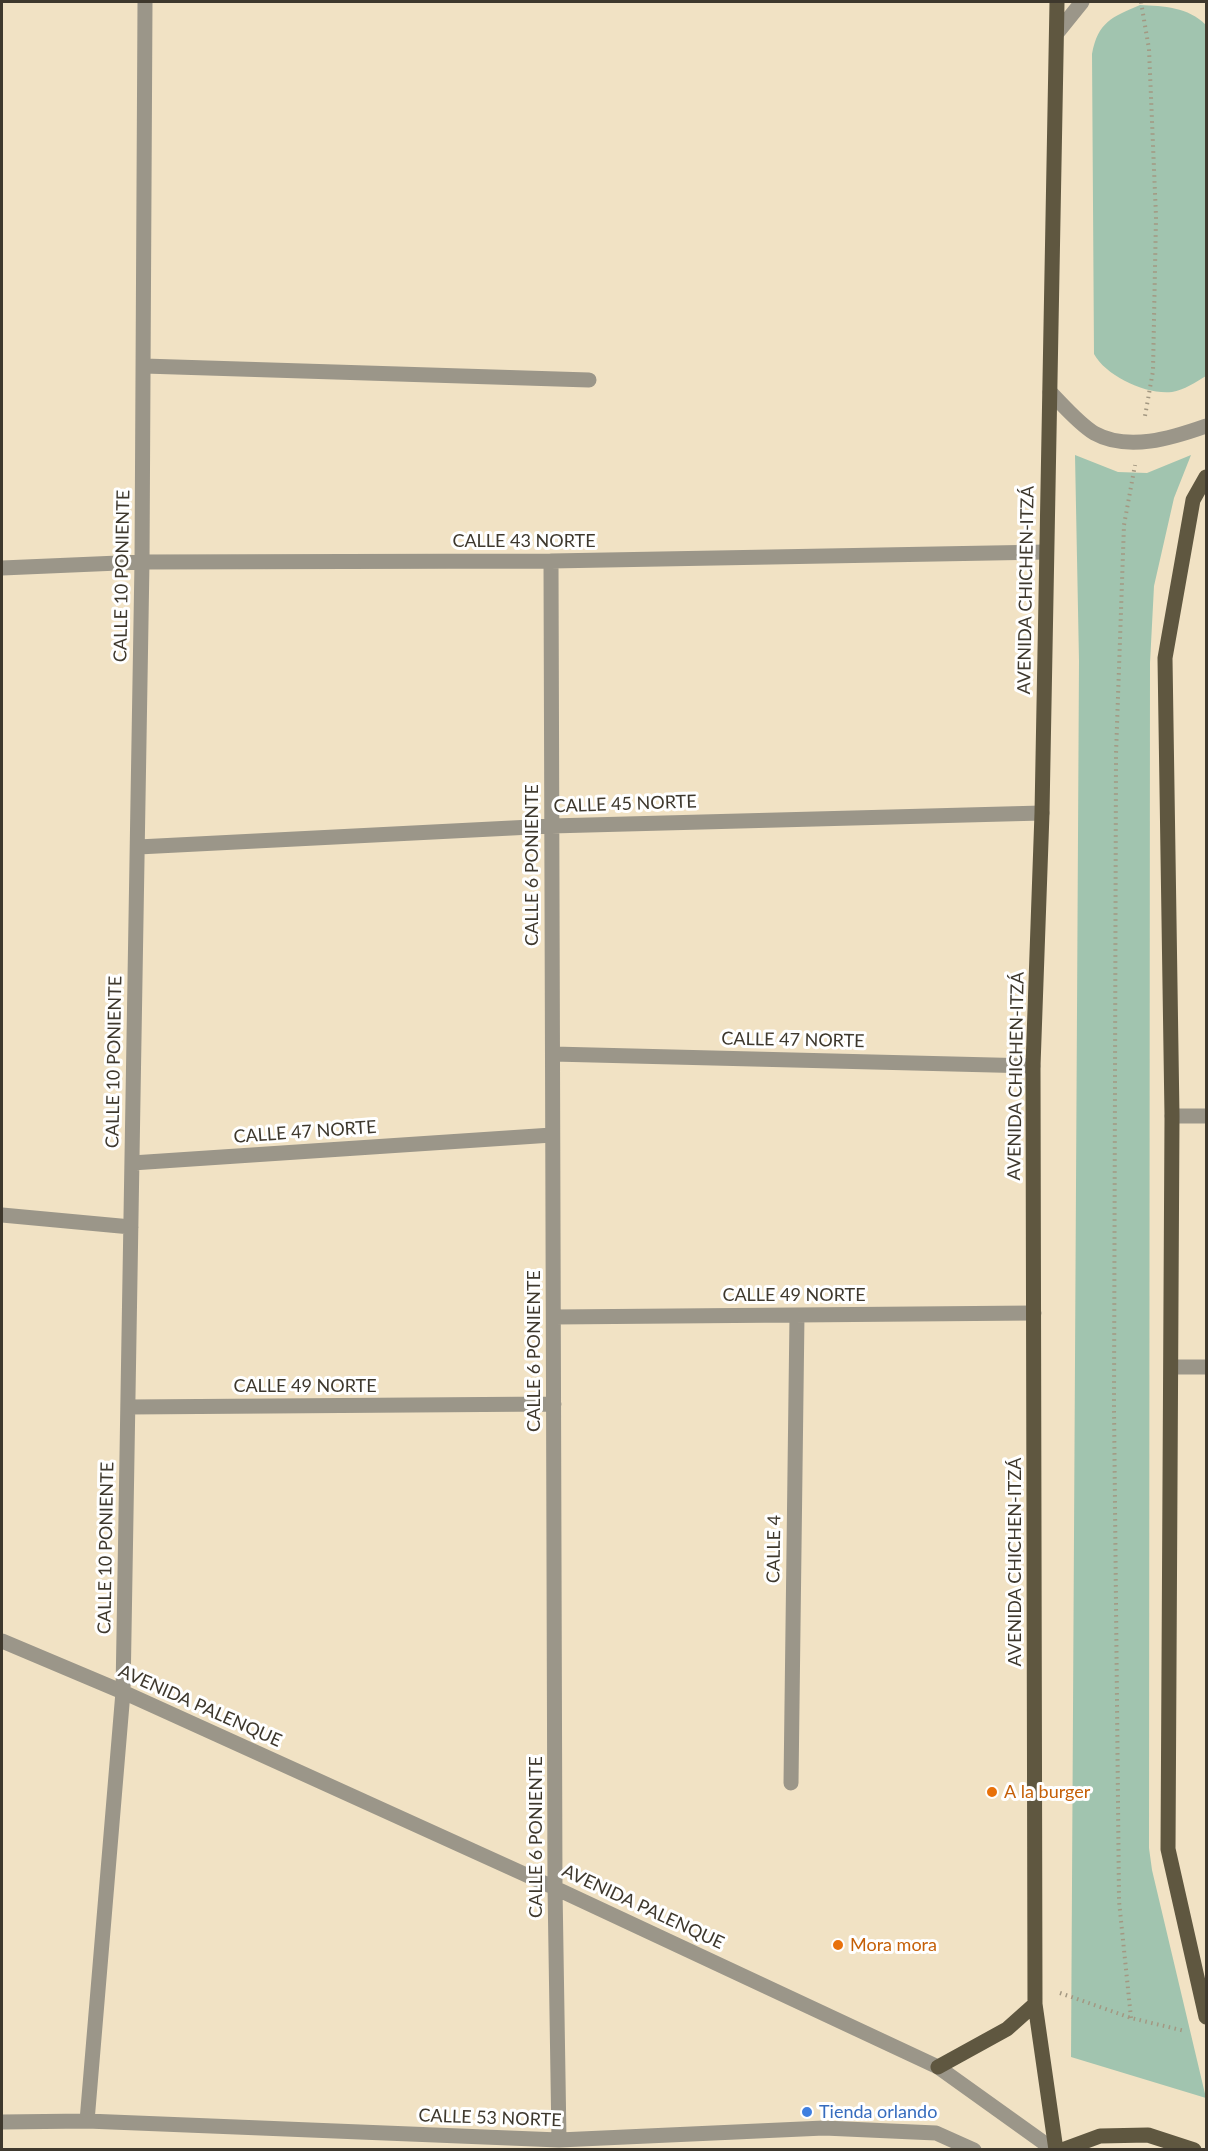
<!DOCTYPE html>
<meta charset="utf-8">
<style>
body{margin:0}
#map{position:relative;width:1208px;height:2151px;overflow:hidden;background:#f1e2c4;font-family:Lato,sans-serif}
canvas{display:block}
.frame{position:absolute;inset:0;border:3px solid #3e382d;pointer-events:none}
</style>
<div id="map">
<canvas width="1208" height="2151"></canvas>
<div class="frame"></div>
</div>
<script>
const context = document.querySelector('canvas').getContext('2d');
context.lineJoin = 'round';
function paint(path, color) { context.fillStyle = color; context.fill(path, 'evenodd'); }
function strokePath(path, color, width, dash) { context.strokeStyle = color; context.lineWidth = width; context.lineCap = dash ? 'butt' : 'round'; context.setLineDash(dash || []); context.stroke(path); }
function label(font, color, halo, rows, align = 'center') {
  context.font = font + ' Lato,sans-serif'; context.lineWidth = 6; context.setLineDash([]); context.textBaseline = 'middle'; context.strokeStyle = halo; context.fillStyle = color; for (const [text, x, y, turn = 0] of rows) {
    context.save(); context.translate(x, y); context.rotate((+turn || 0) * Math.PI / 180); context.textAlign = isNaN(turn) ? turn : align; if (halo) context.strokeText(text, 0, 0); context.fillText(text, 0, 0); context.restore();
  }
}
paint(new Path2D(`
 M1140,5c24,1 48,2 66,20v351c-10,6 -22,14 -34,16 -26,3 -66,-16 -78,-38l-2,-300c6,-32 20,-37 48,-49z
 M1075,455l43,17 29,1 44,-18 -17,43 -20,88 -4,77 -1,1185 3,22 54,228 -135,-41 8,-1396z`), '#a1c4af');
strokePath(new Path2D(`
 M1141,2l8,47 7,168 -3,154 -8,45
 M1060,1993l71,25 54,13
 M1131,2018l-12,-117 -5,-494 2,-653 8,-229 11,-60`), '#a39882', 4, [1.5, 4.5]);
strokePath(new Path2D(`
 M1057,33l25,-31
 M144,366l445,14
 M1050,392c13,13 28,31 44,41 34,19 78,5 112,-7
 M551,561l4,1327 4,252
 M2,568l140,-6 409,-1 495,-9
 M138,847l413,-21 491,-13
 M553,1054l480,12
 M1172,1116h34
 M132,1163l420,-28
 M2,1215l129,12
 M554,1317l480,-4
 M1172,1367h34
 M128,1407l426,-3
 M2,1641l121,51 432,196 383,179 116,83
 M791,1783l6,-468
 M87,2121l36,-429 19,-1130 3,-560
 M2,2122l85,-1 472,19 265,-12 112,5 38,17`), '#9b9689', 15);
strokePath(new Path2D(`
 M1206,477l-13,23 -28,158 7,458 -4,733 38,168
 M938,2067l69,-38 28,-25
 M1056,2150l-21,-146 -2,-938 9,-253 15,-811
 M1062,2150l38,-14 48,-1 46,15`), '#5f5740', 15);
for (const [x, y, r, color] of [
 [992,1792,6,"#e8710a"],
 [838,1945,6,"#e8710a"],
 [807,2112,6,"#3f7fe0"]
]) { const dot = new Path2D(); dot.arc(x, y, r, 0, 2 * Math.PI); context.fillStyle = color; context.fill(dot); strokePath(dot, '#fff', 2); }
label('18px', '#3e382d', '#fff', [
 ["CALLE 43 NORTE",524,541],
 ["CALLE 10 PONIENTE",122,576,-89],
 ["AVENIDA CHICHEN-ITZÁ",1026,590,-89],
 ["CALLE 45 NORTE",625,804,-2],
 ["CALLE 6 PONIENTE",532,865,-90],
 ["CALLE 47 NORTE",793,1040,1],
 ["CALLE 10 PONIENTE",114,1062,-89],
 ["AVENIDA CHICHEN-ITZÁ",1016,1076,-89],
 ["CALLE 47 NORTE",305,1132,-4],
 ["CALLE 49 NORTE",794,1295],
 ["CALLE 6 PONIENTE",534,1351,-90],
 ["CALLE 49 NORTE",305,1386],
 ["CALLE 10 PONIENTE",106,1548,-89],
 ["CALLE 4",774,1549,-89],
 ["AVENIDA CHICHEN-ITZÁ",1015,1562,-90],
 ["AVENIDA PALENQUE",200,1706,24],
 ["CALLE 6 PONIENTE",536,1837,-90],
 ["AVENIDA PALENQUE",643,1907,25],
 ["CALLE 53 NORTE",490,2118,2]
]);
label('18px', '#c56008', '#fff', [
 ["A la burger",1004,1792],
 ["Mora mora",850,1945]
], 'left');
label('18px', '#366cbe', '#fff', [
 ["Tienda orlando",819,2112]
], 'left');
</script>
